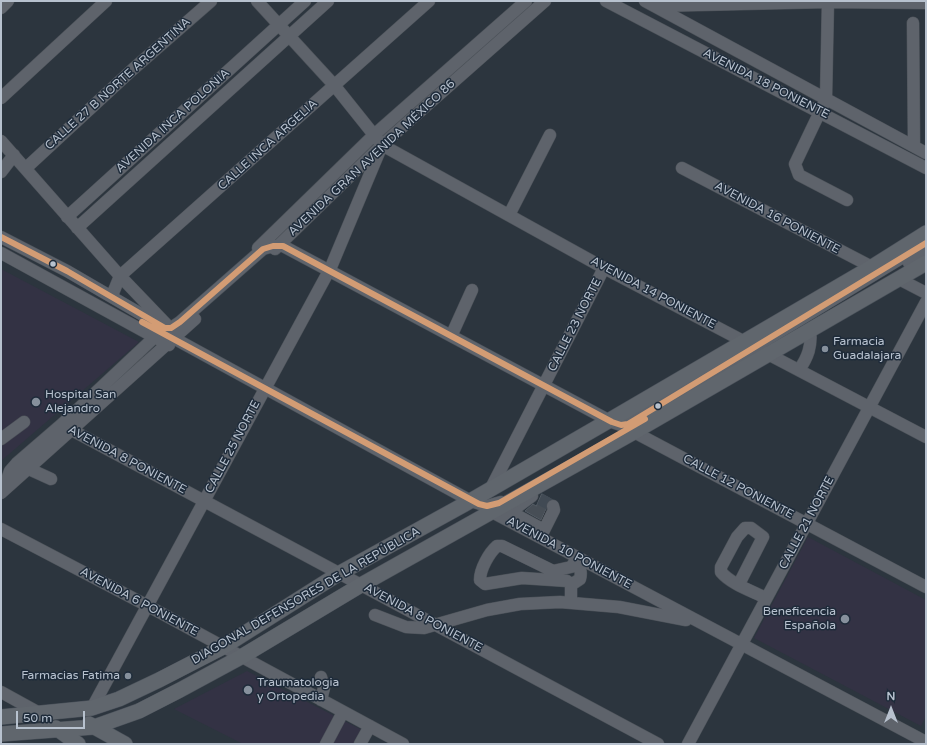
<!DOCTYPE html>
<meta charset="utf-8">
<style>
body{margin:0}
#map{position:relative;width:927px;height:745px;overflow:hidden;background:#2c353e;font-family:"Varela Round",sans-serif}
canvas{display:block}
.frame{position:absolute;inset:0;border:2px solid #b7c1ce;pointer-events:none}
.north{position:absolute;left:871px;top:689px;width:40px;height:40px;-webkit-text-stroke:3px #1e2b3a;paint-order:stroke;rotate:0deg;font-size:11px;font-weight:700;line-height:16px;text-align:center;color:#b7c1ce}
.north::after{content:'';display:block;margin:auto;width:14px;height:18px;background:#b7c1ce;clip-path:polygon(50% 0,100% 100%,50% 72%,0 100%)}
.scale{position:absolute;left:16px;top:711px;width:69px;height:18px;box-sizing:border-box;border:2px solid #b7c1ce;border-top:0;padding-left:5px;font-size:12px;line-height:14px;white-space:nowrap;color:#b7c1ce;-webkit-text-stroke:3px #1e2b3a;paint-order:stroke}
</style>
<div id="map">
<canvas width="927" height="745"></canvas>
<div class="frame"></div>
<div class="north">N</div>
<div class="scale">50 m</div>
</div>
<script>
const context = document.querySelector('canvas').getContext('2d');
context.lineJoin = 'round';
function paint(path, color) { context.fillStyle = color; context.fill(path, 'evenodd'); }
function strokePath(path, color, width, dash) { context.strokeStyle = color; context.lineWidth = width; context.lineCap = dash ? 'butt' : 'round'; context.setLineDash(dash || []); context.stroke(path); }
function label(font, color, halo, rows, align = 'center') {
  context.font = font + ' "Varela Round",sans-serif'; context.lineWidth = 3; context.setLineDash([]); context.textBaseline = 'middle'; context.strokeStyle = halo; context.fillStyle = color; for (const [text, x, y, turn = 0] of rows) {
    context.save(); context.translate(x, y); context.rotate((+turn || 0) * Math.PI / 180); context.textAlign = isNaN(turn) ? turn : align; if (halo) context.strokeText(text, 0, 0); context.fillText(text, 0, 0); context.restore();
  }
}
paint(new Path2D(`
 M1,269l138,73 -138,119z
 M808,537l118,63v116l-5,10 -167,-88z
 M247,671l117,60 -7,13h-114l-69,-35z`), '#333244');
paint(new Path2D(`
 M550,500l-4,5v6l-4,10 -16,-10z`), '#0007');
const building = new Path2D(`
 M542,494l9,5 -5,5v5l-5,11 -16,-9 8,-7 3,2z`);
paint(building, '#474e56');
strokePath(building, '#545c65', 1);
strokePath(new Path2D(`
 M540,499l13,7`), '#414a54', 12, [12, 6]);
const minor = new Path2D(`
 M257,1l77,84 48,60 222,123 322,169
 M606,1l320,167
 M645,1l281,152
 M828,1l-2,98 -31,65 4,11 48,25
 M655,6l173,-4 98,1
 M1,8l7,-7
 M913,23l1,123
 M1,98l105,-97
 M1,141l119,135 46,48
 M26,168l106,-98 79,-69
 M682,168l190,99
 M1,172l13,-17
 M509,215l41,-80
 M67,217l238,-216
 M77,228l251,-227
 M1,237l66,34 98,57h6l9,-6 83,-73 10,-3h10l329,176 9,3 7,-1 298,-181
 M258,248l116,-113 152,-134
 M275,249l107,-104 163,-144
 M1,253l168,92
 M909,263l17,-10
 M899,279l27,14
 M113,293l7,-17 309,-275
 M157,329l314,172 16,5 14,-4
 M453,332l19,-42
 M799,370c9,-13 13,-24 11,-40
 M66,427l592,317
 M634,432l292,155
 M1,439l23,-17
 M29,469l22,10
 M490,490l114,-222
 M3,491l7,-20 7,-8 44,-38 98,-92
 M1,493l194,-174
 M496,504l48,26
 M485,510l7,2 434,230
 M509,517l3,-6 20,-15
 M1,529l147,77 255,138
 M541,536l13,-26 -1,-4
 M739,584l24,-47 -12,-9h-6l-8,9 -16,30v5c10,12 31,19 45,26
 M571,585l9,-6c2,-8 0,-11 -5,-16
 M571,602v-17l-4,-4 -45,-3 -37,6 -5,-4c0,-11 9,-27 17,-34h5l51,25 18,-4 7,-9
 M375,615l31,12 18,1 63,-18 33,-6 40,-2 59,5 67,13
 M321,677l3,11 -3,12
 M1,692l40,22
 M92,708l239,-441 49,-117
 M326,744l17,-32
 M360,744l10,-18
 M688,744l238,-442`);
const major = new Path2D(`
 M1,717l91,-9 27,-9 40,-19 64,-33 117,-74 125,-69 145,-84 262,-153 54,-34
 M89,724l36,20
 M56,728l22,16
 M1,734l93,-7 45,-16 41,-21 61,-33 120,-72 273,-153 292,-169`);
strokePath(minor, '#4b5158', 13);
strokePath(major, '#4a515a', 16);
strokePath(minor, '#5e636b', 12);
strokePath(major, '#60666d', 15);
strokePath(new Path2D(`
 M1,237l66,34 98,57h6l9,-6 83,-73 10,-3h10l329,176 9,3 7,-1 298,-181
 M142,322l337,182 8,2 12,-3 146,-84`), '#d39c74', 6);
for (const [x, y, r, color] of [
 [53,264,3.5,"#b7c1ce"],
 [825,349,4,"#86909c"],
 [36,402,5,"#86909c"],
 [658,406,3.5,"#b7c1ce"],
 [845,619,5,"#86909c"],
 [128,676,4,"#86909c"],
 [248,690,5,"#86909c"]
]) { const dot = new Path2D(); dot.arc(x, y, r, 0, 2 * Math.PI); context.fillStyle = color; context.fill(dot); strokePath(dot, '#1e2b3a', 1.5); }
label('12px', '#b7c1ce', '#1e2b3a', [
 ["CALLE 27 B NORTE ARGENTINA",118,84,-42],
 ["AVENIDA 18 PONIENTE",766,84,27],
 ["AVENIDA INCA POLONIA",173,121,-42],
 ["CALLE INCA ARGELIA",268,145,-42],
 ["AVENIDA GRAN AVENIDA MÉXICO 86",372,158,-43],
 ["AVENIDA 16 PONIENTE",777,218,28],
 ["AVENIDA 14 PONIENTE",653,293,28],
 ["CALLE 23 NORTE",575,325,-63],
 ["CALLE 25 NORTE",233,447,-62],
 ["AVENIDA 8 PONIENTE",127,460,28],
 ["CALLE 12 PONIENTE",738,487,28],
 ["CALLE 21 NORTE",807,523,-62],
 ["AVENIDA 10 PONIENTE",569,553,28],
 ["DIAGONAL DEFENSORES DE LA REPÚBLICA",306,596,-30],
 ["AVENIDA 6 PONIENTE",139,602,28],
 ["AVENIDA 8 PONIENTE",423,618,28]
]);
label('12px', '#b7c1ce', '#1e2b3a', [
 ["Farmacia",833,342],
 ["Guadalajara",833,356],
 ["Hospital San",45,395],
 ["Alejandro",45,409],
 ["Beneficencia",836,612,"right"],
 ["Española",836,626,"right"],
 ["Farmacias Fatima",120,676,"right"],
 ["Traumatologia",257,683],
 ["y Ortopedia",257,697]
], 'left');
</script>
